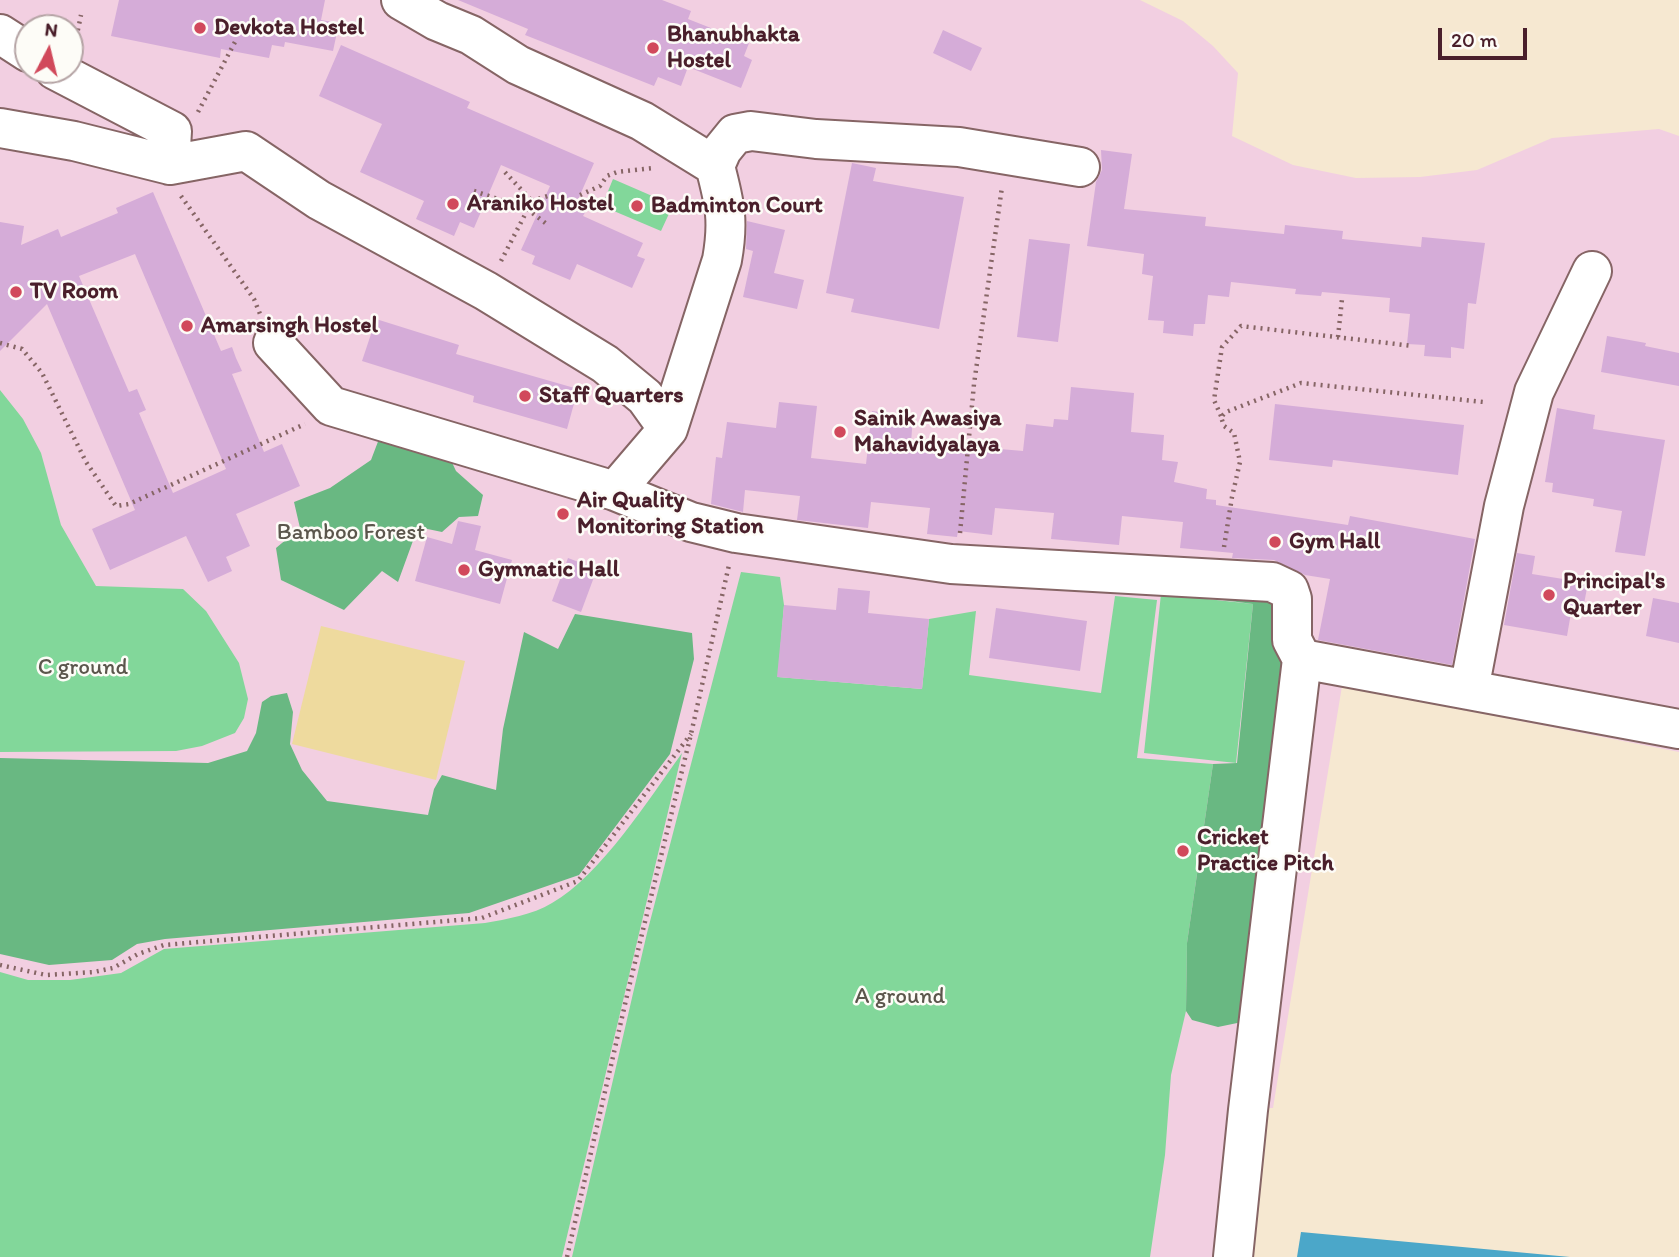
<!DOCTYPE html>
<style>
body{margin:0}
#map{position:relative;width:1679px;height:1257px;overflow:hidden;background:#f6e8d1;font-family:Itim,sans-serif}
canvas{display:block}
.north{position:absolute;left:14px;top:14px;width:70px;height:70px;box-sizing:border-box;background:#fdfcf7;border:2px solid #b5a4a5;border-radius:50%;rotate:7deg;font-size:19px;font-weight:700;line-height:28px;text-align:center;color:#4a1f2b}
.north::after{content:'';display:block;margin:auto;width:24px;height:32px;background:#d1495b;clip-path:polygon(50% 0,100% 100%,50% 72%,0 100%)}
.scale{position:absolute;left:1438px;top:28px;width:89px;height:32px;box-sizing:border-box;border:4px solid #4a1f2b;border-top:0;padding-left:9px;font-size:21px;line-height:24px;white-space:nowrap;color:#4a1f2b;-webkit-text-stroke:5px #fdfcf7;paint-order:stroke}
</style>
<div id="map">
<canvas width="1679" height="1257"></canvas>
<div class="north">N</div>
<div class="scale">20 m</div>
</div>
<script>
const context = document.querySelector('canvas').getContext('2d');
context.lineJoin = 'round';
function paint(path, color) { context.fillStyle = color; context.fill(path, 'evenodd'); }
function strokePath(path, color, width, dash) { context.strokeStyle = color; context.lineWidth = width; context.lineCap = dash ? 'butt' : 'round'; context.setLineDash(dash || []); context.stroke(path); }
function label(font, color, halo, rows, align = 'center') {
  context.font = font + ' Itim,sans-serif'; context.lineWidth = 5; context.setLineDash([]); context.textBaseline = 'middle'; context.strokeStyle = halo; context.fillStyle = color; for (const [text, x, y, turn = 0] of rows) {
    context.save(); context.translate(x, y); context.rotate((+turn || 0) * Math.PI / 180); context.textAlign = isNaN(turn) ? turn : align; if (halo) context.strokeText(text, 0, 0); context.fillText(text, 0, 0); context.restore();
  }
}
paint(new Path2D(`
 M0,0h1140l43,21 30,25 25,27 -6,63 61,29 63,13 64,-1 57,-7 75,-32 107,-9 20,7v616l-337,-66 -69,422h-39l-19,149h-1215zM28,28h42v42h-42z`), '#f2cfe1');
paint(new Path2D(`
 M613,179l60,26 -12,26 -59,-25z
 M0,390l23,29 18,34 20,72 35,61 87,3 23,22 33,52 9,36 -4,19 -9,15 -33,13 -26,5 -176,1z
 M741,572l39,5 4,28 -6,72 144,12 7,-70 47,-8 -7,64 132,18 14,-97 42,4 -20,158 76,6 -26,179 -1,68 -15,64 -6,80 -15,102h-578l75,-324z
 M1161,594l92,10 -17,159 -92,-10z
 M682,753l-120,504h-562v-285l28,8h42l51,-7 43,-24 321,-26c22,-4 47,-8 67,-20 49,-28 97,-104 130,-150z`), '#82d79a');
paint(new Path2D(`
 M382,431l66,23 8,17 27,24 -5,21 -19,1 -17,15 -24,-5 -20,55 -16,-11 -38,39 -63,-30 -5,-32 24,-20 -6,-26 36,-14 41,-28z
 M1277,589l18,69 -53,364 -24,5 -26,-7 -6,-9 1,-68 26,-179 24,-1 16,-159 -69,-9z
 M575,614l117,19 2,26 -24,95 -91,121 -110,38 -304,26 -28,5 -25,16 -63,5 -49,-11v-196l208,5 39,-12 9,-18 6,-31 9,-6 16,-3 6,19 -3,32 12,26 25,31 101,14 6,-26 8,-14 54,15 7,-61 21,-97 34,17z`), '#69b882');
paint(new Path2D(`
 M321,626l144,35 -29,119 -144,-36z`), '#eeda9e');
paint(new Path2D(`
 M1301,1232l269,25h-273z`), '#4ba7c9');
paint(new Path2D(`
 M119,0h206l-4,20 18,3 -6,28 -48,-9 -1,5 -12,-2 -3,13 -48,-9 -1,9 -109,-22z
 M458,0h204l29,11 -3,8 61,24 -5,13 8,4 -11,28 -53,-21 -7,19 -23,-9 -4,9 -129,-51 3,-6z
 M943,30l39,18 -11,23 -38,-18z
 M341,45l129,57 -3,6 127,55 -17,39 11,5 -5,9 60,27 -6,13 8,3 -13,29 -55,-24 -7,16 -38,-16 3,-8 -14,-6 29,-64 -49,-21 -27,63 -14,-6 -6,14 -38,-17 8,-18 -64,-29 22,-48 -63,-28z
 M1101,150l31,4 -8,55 82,8 -1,9 79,8 1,-9 58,6 -1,8 79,8 1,-10 63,6 -9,61 -8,-1 -4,46 -13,-2v11l-27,-2 1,-11 -18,-1 3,-30 -21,-2 1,-14 -68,-6 -1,4 -26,-2 1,-5 -65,-7 -2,15 -21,-2 -3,29h-11l-1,12 -30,-3 1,-12 -16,-1 5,-44 -11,-2 2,-20 -57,-8 9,-64 6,-12z
 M852,163l24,5 -3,13 91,16 -25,132 -88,-17 3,-13 -28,-6z
 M153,192l68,159 11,-4 4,11 6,13 -10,3 32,78 18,-8 18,42 -64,28 14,32 -24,11 6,14 -24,11 -22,-46 -76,34 -18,-41 43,-19 -88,-206 -47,47v-129l24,4 -3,19 37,-16 3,8 57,-24 -2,-5zM135,254l91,215 -53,24 -34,-80 7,-3 -9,-21 -8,3 -50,-116z
 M747,221l38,9 -11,43 30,7 -7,29 -54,-12 10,-46 -7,-2z
 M1029,239l41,5 -12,98 -41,-5z
 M376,319l83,26 -3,9 122,35 -11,40 -94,-27 1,-6 -112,-35z
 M1607,336l39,7 -1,3 34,7v33l-78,-14z
 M1071,387l63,6 -3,39 33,3 -2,25 16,2 -4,20 33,7 -1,10 10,1v5l132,20 2,-9 125,23 -23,126 -134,-25 12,-61 -25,-4 -31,-15 -42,-2 1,-5 -53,-5 3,-26 -61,-6 -3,29 -68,-6 3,-26 -59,-5 -3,27 -34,-4 -1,6 -30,-3 3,-26 -59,-6 -3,26 -71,-8 3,-24 -55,-6 -2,22 -32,-8 5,-47 6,1 5,-36 49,6 3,-26 38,4 -6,52 55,6 6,-53 41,5 -2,27 65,7 1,-3 46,4 3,-27 27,3 1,-8 14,1z
 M1275,404l189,21 -6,50 -125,-15 -1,7 -63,-7z
 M1557,408l38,7 -2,14 72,11 -20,116 -30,-4 7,-41 -29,-5 1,-7 -42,-7 1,-9 -8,-1z
 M458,521l23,5 -6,24 37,10 -12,44 -85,-23 12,-44 25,7z
 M1517,553l18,3 -3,18 56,9 -5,26 -11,-2 -5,29 -63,-11z
 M568,558l29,11 -16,43 -29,-11z
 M838,588l32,3 -2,22 61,6 -7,70 -145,-12 7,-72 52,5z
 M1653,598l26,5v40l-33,-7z
 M996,608l91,13 -7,50 -91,-13z`), '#d5acd8');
const minor = new Path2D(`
 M401,0l36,21 34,14 47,30 124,56 73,45c10,38 14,55 7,94l-54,169 -53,62 76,31 45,11 215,31 321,18 17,8 3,9v41l10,19 -54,451 -15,147
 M0,34l28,18
 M55,70l117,61 -2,34 76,-14 73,49 167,91 119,73 40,33 23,32
 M0,128l74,13 96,24
 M715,166l7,-16 13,-16 16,-3 65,8 143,8 121,20
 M273,343l58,63 284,85
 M1302,659l377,70
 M1469,690l35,-184 30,-114 58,-121`);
strokePath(minor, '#866565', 42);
strokePath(new Path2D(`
 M75,44l6,-29
 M198,112l37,-70
 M474,191l53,18 21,16
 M580,195l20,-9 7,-10 10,-4 37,-4
 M181,196l73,103 6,15
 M532,201l25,-8
 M501,261l31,-60 -30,-32
 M1338,337l4,-38
 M0,343l22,6 20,24 44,89 30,44 13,-2 176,-80
 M1221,416l-7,-16 8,-53 19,-21 172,20
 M960,533l14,-149 28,-197
 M1224,547l8,-50 8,-35 -6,-29 -10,-7 -3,-9 5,-5 75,-29 183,19
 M0,965l46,10 48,-3 19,-4 25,-14 26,-9 318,-27 96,-37 113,-147
 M567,1257l62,-270 62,-253 38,-169`), '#866565', 4.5, [2, 5]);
strokePath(minor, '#fff', 38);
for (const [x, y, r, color] of [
 [200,28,7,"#d1495b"],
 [653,48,7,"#d1495b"],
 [453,204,7,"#d1495b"],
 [637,206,7,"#d1495b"],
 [16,292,7,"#d1495b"],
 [187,326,7,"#d1495b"],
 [525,396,7,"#d1495b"],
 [840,432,7,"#d1495b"],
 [563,514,7,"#d1495b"],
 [1275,542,7,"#d1495b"],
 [464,570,7,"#d1495b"],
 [1549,595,7,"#d1495b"],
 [1183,851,7,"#d1495b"]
]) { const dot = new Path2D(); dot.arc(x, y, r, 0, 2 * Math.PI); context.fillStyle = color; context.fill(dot); strokePath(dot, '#fdfcf7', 2.5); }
label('bold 23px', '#4a1f2b', '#fdfcf7', [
 ["Devkota Hostel",214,28],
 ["Bhanubhakta",667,35],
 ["Hostel",667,61],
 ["Araniko Hostel",467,204],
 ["Badminton Court",651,206],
 ["TV Room",30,292],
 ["Amarsingh Hostel",201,326],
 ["Staff Quarters",539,396],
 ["Sainik Awasiya",854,419],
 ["Mahavidyalaya",854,445],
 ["Air Quality",577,501],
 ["Monitoring Station",577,527],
 ["Gym Hall",1289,542],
 ["Gymnatic Hall",478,570],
 ["Principal's",1563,582],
 ["Quarter",1563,608],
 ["Cricket",1197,838],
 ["Practice Pitch",1197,864]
], 'left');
label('23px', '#5b564c', '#fdfcf7', [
 ["Bamboo Forest",351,533],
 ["C ground",83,668],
 ["A ground",900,997]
]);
</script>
